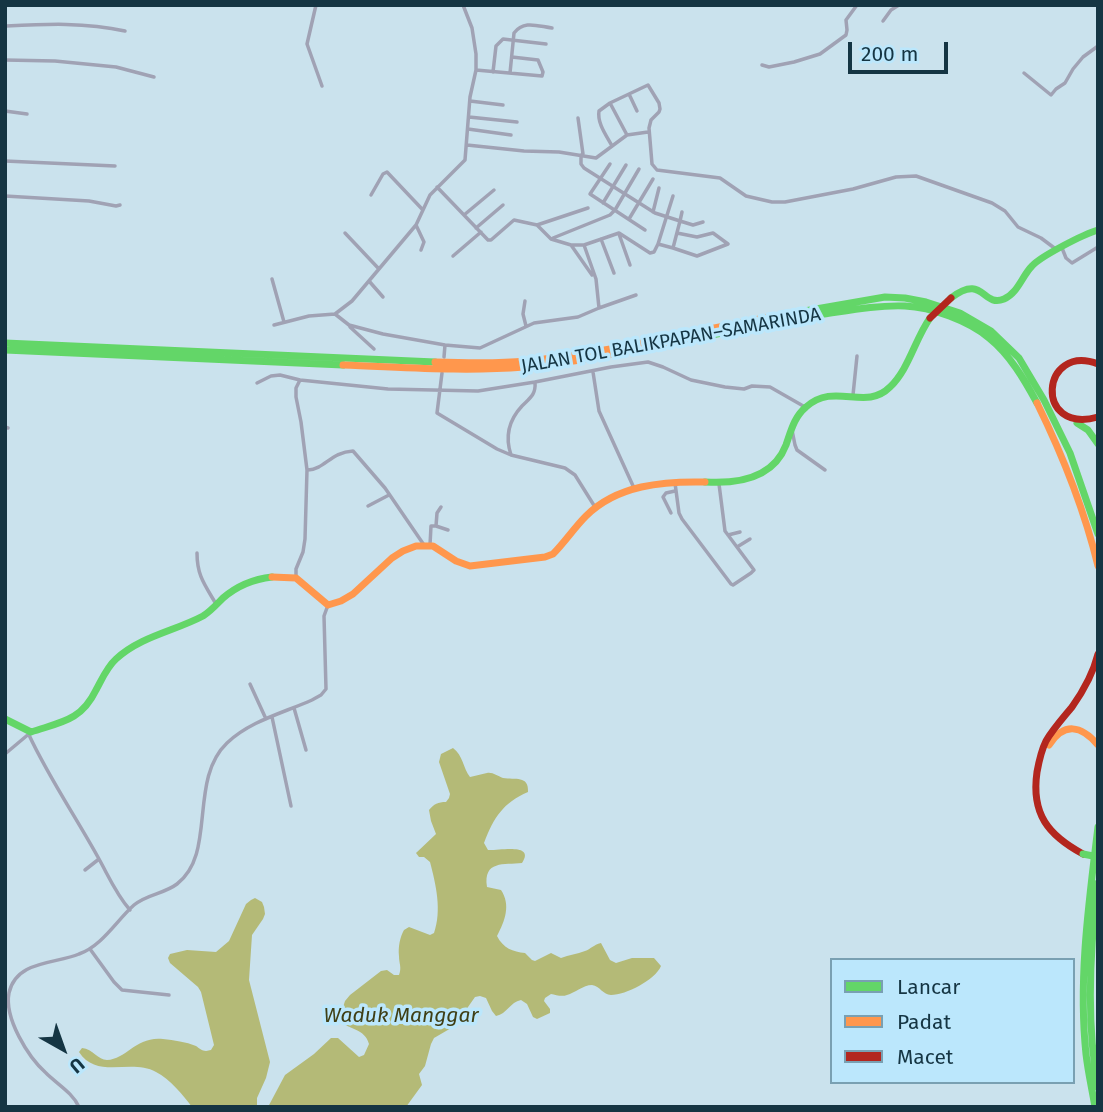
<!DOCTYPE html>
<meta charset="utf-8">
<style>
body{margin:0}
#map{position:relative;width:1103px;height:1112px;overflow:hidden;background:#cae2ed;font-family:"Fira Sans",sans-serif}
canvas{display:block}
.frame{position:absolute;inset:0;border:7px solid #153543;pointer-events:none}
.legend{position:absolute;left:830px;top:958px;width:245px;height:126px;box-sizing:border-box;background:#bbe7fc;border:2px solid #79a0b2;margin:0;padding:9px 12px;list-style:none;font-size:21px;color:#153543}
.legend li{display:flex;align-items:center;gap:14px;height:35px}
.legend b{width:35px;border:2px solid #79a0b2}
.north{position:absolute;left:28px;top:1014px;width:70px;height:70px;-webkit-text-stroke:5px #bbe7fc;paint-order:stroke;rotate:140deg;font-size:19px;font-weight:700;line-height:28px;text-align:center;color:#153543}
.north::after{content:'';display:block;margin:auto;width:24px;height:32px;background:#153543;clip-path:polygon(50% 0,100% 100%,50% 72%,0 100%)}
.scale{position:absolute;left:848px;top:42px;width:100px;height:32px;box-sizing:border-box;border:4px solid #153543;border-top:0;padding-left:9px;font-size:21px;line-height:24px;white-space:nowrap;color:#153543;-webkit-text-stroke:5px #bbe7fc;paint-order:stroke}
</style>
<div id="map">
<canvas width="1103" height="1112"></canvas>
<div class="frame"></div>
<ul class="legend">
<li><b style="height:9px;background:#63d668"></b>Lancar</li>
<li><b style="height:9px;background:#ff974d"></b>Padat</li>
<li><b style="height:9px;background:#b3261e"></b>Macet</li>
</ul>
<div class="north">U</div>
<div class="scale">200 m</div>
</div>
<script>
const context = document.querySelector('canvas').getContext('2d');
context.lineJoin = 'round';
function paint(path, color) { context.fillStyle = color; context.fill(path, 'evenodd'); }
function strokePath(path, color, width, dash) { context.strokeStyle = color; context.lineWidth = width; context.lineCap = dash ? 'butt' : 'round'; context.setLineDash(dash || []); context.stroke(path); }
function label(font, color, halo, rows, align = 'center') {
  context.font = font + ' "Fira Sans",sans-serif'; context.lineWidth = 7; context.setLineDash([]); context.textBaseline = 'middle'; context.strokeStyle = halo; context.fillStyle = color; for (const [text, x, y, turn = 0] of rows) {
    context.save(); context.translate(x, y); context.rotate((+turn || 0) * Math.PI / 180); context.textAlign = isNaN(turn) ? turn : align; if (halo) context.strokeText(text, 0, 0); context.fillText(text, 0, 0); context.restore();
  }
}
paint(new Path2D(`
 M453,748c10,7 10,20 17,29 6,-1 11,-3 17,-4 6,-1 10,3 16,5 12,2 26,-3 25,14 -25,11 -34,25 -44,51l4,7c9,1 48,-8 34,13 -18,2 -39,-3 -35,24l14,3c10,15 4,31 -4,46 6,12 16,16 28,17l7,7 3,1 16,-8 10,5c8,-3 16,-4 24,-7 6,-2 8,-6 16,-8l9,17 6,3 16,-5h22l7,8c-6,14 -35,29 -50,29 -8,0 -11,-9 -19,-10 -9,0 -17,8 -25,10 -5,2 -11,0 -16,-1l-6,4 -1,3 6,8v4l-13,6 -4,-2 -6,-13 -6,-4c-11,2 -14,14 -25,16l-4,-5 -6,-13 -6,-2 -5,1 -7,10 -3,13 -31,18 -3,6 -6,22 -6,8 3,11 -16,22h-138l17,-32 29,-21 17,-16h7l21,19 5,-2 5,-11c-4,-16 -21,-14 -30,-24l6,-19 5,-6 31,-24 6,-1 7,5h5c3,-8 0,-11 0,-19 -1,-9 1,-19 5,-26l5,-3 21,8 4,-2c8,-23 2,-48 -4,-71l-6,-5h-5l-3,-4 20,-19 -5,-13 -2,-11c5,-6 9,-8 17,-8l3,-4 1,-4 -11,-32 2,-8z
 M255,898l7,4 2,5 1,7 -2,5 -11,16 -3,45 21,82 -4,16 -9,20v9h-65c-9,-12 -22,-28 -36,-35 -25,-14 -59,8 -77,-20l3,-4c11,1 16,12 25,12 20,-1 29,-24 56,-21 11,1 23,3 33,7 3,2 6,5 10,5 2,0 3,-1 5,-1l3,-5 -13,-53 -3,-5 -28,-24 -2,-5 2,-4 17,-4 29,2 13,-11 17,-37 5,-4z`), '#b4ba77');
strokePath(new Path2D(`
 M316,5l-9,39 15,42
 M883,21l8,-11 8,-5
 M5,26c41,-2 80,-4 120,5
 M5,60l50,1 61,6 38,10
 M762,65l7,2 25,-5 26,-8 26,-19 1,-5 -1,-10 11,-15
 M476,70l66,6 1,-4 -5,-12 -26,-3
 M493,72l3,-26 7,-7 43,5
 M510,73l4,-40c10,-13 23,-7 38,-5
 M1024,73l27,22 5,-6 9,-6 8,-14 10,-12 15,-11
 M629,94l8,17
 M470,101l33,4
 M610,103l17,32
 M5,111l22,3
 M469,117l48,5
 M578,118l5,36
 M468,129l43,6
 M467,145l57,6 35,1 37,6 31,-23 21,-3
 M612,146c-6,-11 -15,-23 -13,-35l11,-8 38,-18 11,18 1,6 -1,3 -8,8 -2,8 3,36 5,6 63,8 26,18 26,6h13l68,-13 43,-12 20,-1 76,27 13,8 13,16 23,11 16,12
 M581,155v9l3,4 71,45 25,8 -7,27 24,8 31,-12
 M5,161l110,5
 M610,164l-20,30 55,36
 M437,187l51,53h3l23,-20 23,5 14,14 20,6h13l35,-12 31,20 4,-1 4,-8
 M371,195l12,-21 4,-2 35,37
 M5,196l84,5 27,5 4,-1
 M673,196l-15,48 15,4
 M603,203l23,-38
 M653,212l6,-24
 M682,212l-2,9 13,4 10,-3
 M464,215l30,-25
 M629,219l24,-40
 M416,225l8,17 -3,8
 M537,225l51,-17
 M476,228l27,-23
 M345,233l34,36
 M677,233l20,4 16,-4 15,11
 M619,234l11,31
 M553,238l57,-23 5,-5 24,-41
 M601,239l13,34
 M571,245l21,30
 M1062,248l4,10 6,5 26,-16
 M453,256l28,-24
 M272,279l12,43
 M369,281l14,16
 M525,301l-2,13 3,12
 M599,308l37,-13
 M335,314l14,11 34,9 62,11 35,3 54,-25 44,-6 21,-9 -3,-29 -12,-34
 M274,325l35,-9 26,-2 17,-13 64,-76 14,-30 35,-35 5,-63 6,-27v-16l-4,-26 -9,-23
 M350,327l24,22
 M444,357l1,-12
 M593,372l6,39 35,77
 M442,373l-5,40 60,36 14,6 54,13 10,7 20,32
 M257,383l14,-7 9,-1 20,5 88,9 90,2 57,-9
 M853,395l4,-39
 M5,427l3,1
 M792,430l3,15 2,5 28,20
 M511,455c-6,-18 -3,-34 11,-49 8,-8 14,-11 13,-24l76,-15 37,-5 15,5 28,13 34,7 19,2 8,-3 18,1 35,20
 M308,470c17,-1 23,-18 45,-19l32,37 39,57
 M675,483l4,30 3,6 49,65 2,1 18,-12 3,-3 -29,-39 -6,-47
 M368,506l21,-11
 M671,513l-8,-16 3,-4 9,-2
 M436,526l1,-13 4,-6
 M728,535l12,-3
 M430,545l1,-19h5l12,4
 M737,547l13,-8
 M197,553c0,23 8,32 19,51
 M296,578v-9l7,-17 2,-13 2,-69 -6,-48 -5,-25v-9l4,-8
 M250,684l16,35
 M294,708l12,42
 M272,717l19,89
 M29,735c20,43 47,82 70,124 10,18 17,35 31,51
 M5,754l25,-21
 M85,870l14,-11
 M90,949l24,33 8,8 47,5
 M79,1107c-6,-14 -22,-23 -33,-34 -18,-16 -42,-55 -37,-80 7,-33 47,-29 70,-39 23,-8 38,-34 55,-49 13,-11 30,-11 43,-21 40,-30 11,-104 50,-141 23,-22 56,-30 85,-43l9,-5 5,-6 -2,-73 4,-11`), '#a0a2b4', 3.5);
strokePath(new Path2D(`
 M951,298c33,-25 31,10 53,1 14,-6 18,-23 28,-33 9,-10 52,-32 66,-36
 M770,317l115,-20 20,1 21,4 34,11 31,18 28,27 25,42 26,53 28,81
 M697,338c42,-8 85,-17 127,-24 27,-4 54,-9 81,-8 26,1 64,15 84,32 21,17 35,41 48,65
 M5,343l430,19
 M5,350l338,15
 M1077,423l11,7 10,14
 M705,482c32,2 68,-3 81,-37 5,-14 8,-28 20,-38 29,-26 59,5 84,-20 19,-18 25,-48 40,-69
 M5,719l26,13c30,-10 50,-11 65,-42 6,-11 11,-23 20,-31 25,-23 59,-28 87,-43 8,-5 14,-12 20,-18 14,-12 31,-19 49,-21
 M1098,883c-8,64 -12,140 0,204
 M1095,1107c-3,-18 -7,-35 -9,-53 -8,-75 3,-153 12,-227`), '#63d668', 7);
strokePath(new Path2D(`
 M435,362c30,1 61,2 91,-1 82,-8 163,-29 244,-44
 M343,365c60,2 120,7 181,2 58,-5 115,-18 173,-29
 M1037,403c26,53 47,105 61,163
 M272,577l24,1 32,27 13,-4 12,-7 39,-36 11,-7 13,-5h17l23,15 14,5 75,-9 8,-3c12,-12 21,-26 33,-38 31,-31 77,-35 119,-34
 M1049,745c15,-23 32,-20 49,0`), '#ff974d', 7);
strokePath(new Path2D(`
 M1098,364c-57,-22 -65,71 0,53
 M1083,854c-35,-19 -52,-40 -46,-82 2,-11 4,-21 9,-31 7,-12 17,-23 26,-34 12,-17 21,-33 26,-53`), '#b3261e', 7);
strokePath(new Path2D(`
 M1083,854l15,3`), '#63d668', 7);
strokePath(new Path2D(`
 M930,318l21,-20`), '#b3261e', 7);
label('19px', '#153543', '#bbe7fc', [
 ["JALAN TOL BALIKPAPAN–SAMARINDA",671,341,-10]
]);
label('italic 21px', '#3f3f15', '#bbe7fc', [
 ["Waduk Manggar",401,1016]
]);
</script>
